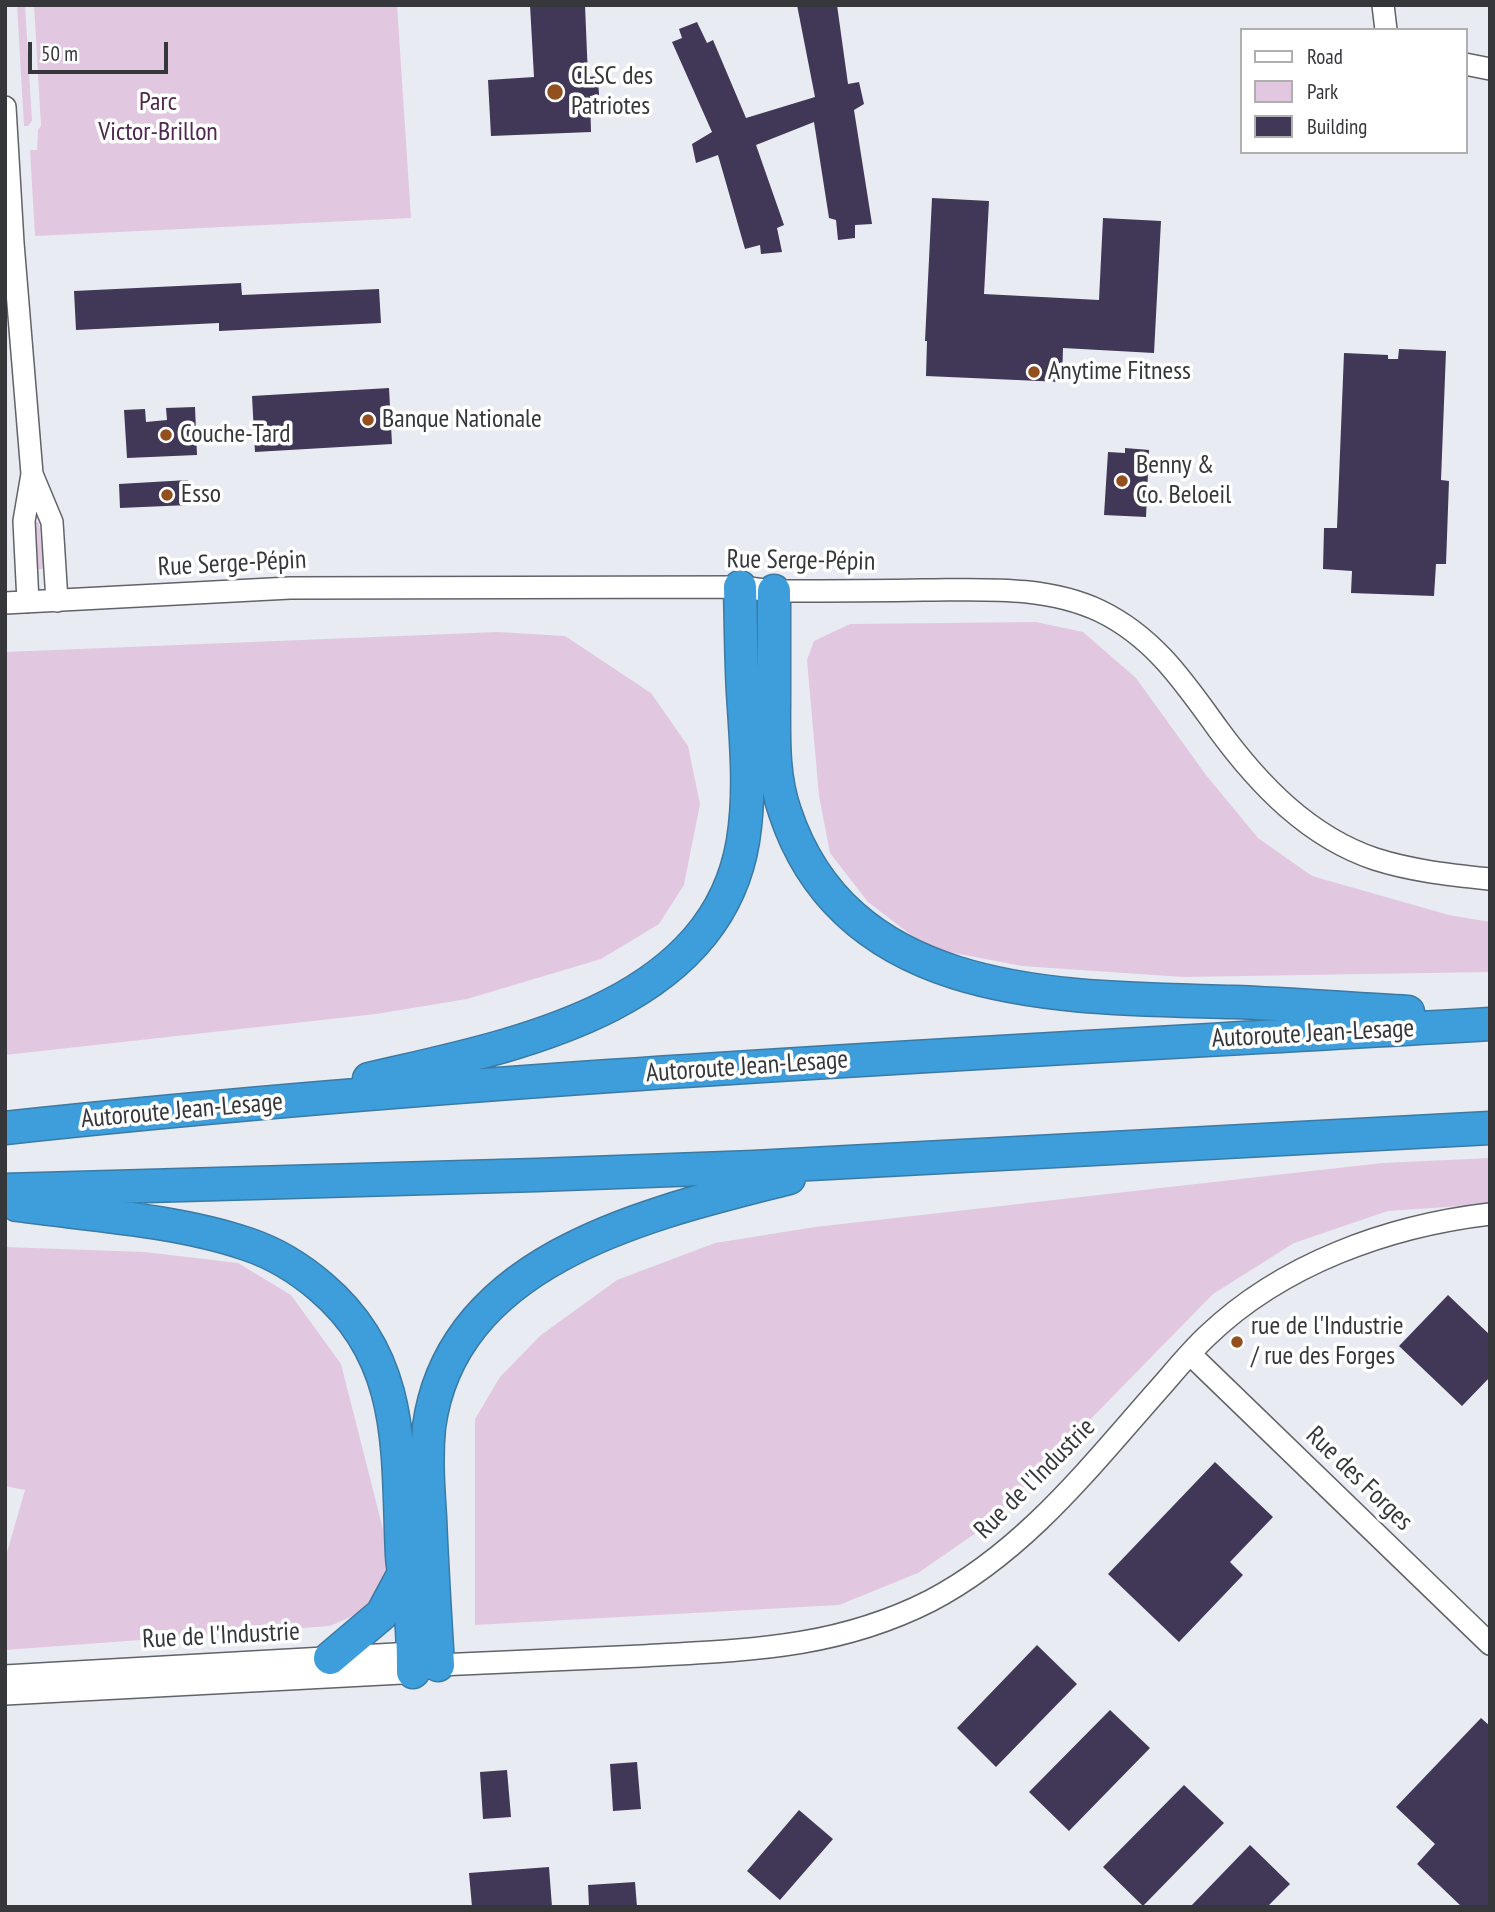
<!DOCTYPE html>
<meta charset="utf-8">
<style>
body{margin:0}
#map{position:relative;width:1495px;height:1912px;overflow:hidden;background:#e9ebf2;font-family:"PT Sans Narrow",sans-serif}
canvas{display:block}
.frame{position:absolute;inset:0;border:7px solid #36373a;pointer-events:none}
.legend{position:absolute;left:1240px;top:28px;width:228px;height:126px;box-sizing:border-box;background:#fff;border:2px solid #afafb0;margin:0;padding:9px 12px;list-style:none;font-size:21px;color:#36373a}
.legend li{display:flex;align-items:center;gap:14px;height:35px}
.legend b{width:35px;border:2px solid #afafb0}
.scale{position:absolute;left:28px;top:42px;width:140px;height:32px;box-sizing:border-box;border:4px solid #36373a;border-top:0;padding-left:9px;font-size:21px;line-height:24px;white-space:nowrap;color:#36373a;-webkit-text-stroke:5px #fff;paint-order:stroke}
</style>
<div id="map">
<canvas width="1495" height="1912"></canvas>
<div class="frame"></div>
<ul class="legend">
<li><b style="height:9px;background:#fff"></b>Road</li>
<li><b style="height:19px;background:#e1c8e0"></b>Park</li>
<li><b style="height:19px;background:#413757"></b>Building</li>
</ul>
<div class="scale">50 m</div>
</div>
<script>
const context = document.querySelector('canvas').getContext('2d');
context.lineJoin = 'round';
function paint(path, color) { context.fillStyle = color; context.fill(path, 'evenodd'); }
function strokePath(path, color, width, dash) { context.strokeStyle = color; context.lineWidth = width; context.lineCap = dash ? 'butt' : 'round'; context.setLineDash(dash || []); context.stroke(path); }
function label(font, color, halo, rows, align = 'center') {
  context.font = font + ' "PT Sans Narrow",sans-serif'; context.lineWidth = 7; context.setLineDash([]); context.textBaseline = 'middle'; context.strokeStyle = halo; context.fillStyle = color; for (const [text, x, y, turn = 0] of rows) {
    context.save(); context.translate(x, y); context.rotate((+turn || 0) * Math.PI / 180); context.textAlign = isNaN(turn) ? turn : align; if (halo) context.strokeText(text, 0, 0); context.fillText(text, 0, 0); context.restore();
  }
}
paint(new Path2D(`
 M17,5h8l7,116 -4,5h-4z
 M34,5h363l14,213 -376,18 -5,-86h7l1,-20 3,-4z
 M34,522h5l5,47h-10z
 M1036,622l47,10 53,46 70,97 52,63 54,38 137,39 41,7v50l-307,5 -161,-11 -94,-18 -60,-46 -38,-49 -11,-57 -12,-136 7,-19 36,-17z
 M498,632l67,4 86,57 37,53 12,58 -16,81 -25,39 -58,35 -134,40 -91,15 -371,41v-403z
 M1490,1158v46l-102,7 -94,32 -81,51 -227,232 -68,47 -79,32 -364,20v-206l25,-42 41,-42 76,-55 98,-37 100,-16 567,-64z
 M5,1247l140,5 93,11 53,32 50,69 46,181 1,30 -24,36 -34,15 -325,24v-91l20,-69 -20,-4z`), '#e1c8e0');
paint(new Path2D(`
 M530,5h55l3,72 10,-1 1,19 -9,1 1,36 -100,4 -3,-56 46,-3z
 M797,5h40l11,79 11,-2 5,22 -10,6 18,114 -17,1v13l-17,2 -2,-20 -7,-2 -15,-96 -58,23 28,80 -7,3 5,24 -21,2 -1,-9 -15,4 -27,-94 -22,8 -4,-19 20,-12 -40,-90 10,-4 -3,-9 18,-7 10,21 6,-3 33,78 69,-21z
 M932,198l57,3 -5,93 115,6 4,-82 58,3 -7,132 -91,-5 -1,34 -136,-6 1,-35h-2z
 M241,283l1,12 137,-6 2,34 -162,8v-8l-143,7 -2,-39z
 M1399,349l47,2 -5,129 8,1 -3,83h-10l-2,32 -83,-3 1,-22 -29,-2 1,-41h13l7,-175 44,2v4h10z
 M389,388l3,56 -137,8 -3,-56z
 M195,407l2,48 -70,3 -3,-48 21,-1 1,13 21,-2 -1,-12z
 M1125,448l24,2 -3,67 -42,-2 4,-63 17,1z
 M188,480l1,25 -69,3 -1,-24z
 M1448,1295l42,40v42l-28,29 -63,-60z
 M1215,1462l58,55 -43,45 13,13 -64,67 -71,-68z
 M1037,1645l40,39 -81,83 -39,-39z
 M1110,1710l40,38 -81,83 -40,-39z
 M1481,1718l9,8v181h-28l-45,-43 18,-20 -39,-37z
 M637,1762l4,47 -28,2 -3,-47z
 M507,1770l4,47 -28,2 -3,-47z
 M1184,1785l40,38 -81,83 -40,-39z
 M799,1810l34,29 -53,61 -33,-29z
 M1250,1845l40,39 -23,23h-77z
 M549,1867l3,40h-80l-3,-34z
 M635,1882l2,25h-48l-1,-22z`), '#413757');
const minor = new Path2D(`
 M1383,5l3,25
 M1465,64l25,5
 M5,107l8,136 19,231 -8,47 4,81
 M32,474l20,48 5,79
 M5,603l285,-15 450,-1 34,4c50,0 99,0 149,-1 59,0 122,-5 177,21 54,26 84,71 118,118 41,56 91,108 157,130 37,12 77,16 115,20
 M1190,1354l300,290
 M5,1676l408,-23 10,5
 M5,1694l397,-21 36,-8c68,-3 136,-6 204,-9 104,-6 193,-7 288,-55 94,-49 159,-133 228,-211 16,-18 31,-37 49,-54 75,-72 181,-110 283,-122`);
const highway = new Path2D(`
 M774,591c0,35 0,70 0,106 0,39 -2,78 11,115 64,192 283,185 448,190 59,2 117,7 175,10
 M369,1079c137,-32 346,-68 374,-238 8,-49 3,-99 0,-148 -2,-35 -2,-70 -3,-106
 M5,1128c494,-53 990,-75 1485,-104
 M5,1190l532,-15 217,-8 736,-39
 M17,1205c74,10 160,15 230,39 27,9 52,24 74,43 86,73 76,166 81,269 1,18 6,34 8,52 3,21 3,43 3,64
 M330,1658l52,-44 21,-39
 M438,1665c-3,-49 -6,-98 -8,-148 -2,-30 -4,-60 -1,-90 23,-170 222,-214 360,-249`);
strokePath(minor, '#606368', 24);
strokePath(highway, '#3b7aa3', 35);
strokePath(minor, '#fff', 21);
strokePath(highway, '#3e9edb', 32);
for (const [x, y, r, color] of [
 [555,92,9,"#93501f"],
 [1034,372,7,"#93501f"],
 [368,420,7,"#93501f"],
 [166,435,7,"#93501f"],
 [1122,481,7,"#93501f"],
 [167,495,7,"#93501f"],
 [1237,1342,7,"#93501f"]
]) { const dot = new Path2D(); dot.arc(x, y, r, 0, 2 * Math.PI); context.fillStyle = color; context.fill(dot); strokePath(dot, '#fff', 2.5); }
label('26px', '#36373a', '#fff', [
 ["CLSC des",571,77],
 ["Patriotes",571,107],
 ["Anytime Fitness",1048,372],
 ["Banque Nationale",382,420],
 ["Couche-Tard",180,435],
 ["Benny &",1136,466],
 ["Co. Beloeil",1136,496],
 ["Esso",181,495],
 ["rue de l'Industrie",1251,1327],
 ["/ rue des Forges",1251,1357]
], 'left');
label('26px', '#4f274f', '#fff', [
 ["Parc",158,103],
 ["Victor-Brillon",158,133]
]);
label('26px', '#36373a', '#fff', [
 ["Rue Serge-Pépin",801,561,1],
 ["Rue Serge-Pépin",232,564,-3],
 ["Autoroute Jean-Lesage",1313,1034,-3],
 ["Autoroute Jean-Lesage",747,1067,-4],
 ["Autoroute Jean-Lesage",182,1111,-5],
 ["Rue de l'Industrie",1035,1479,-45],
 ["Rue des Forges",1359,1479,44],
 ["Rue de l'Industrie",221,1636,-3]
]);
</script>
